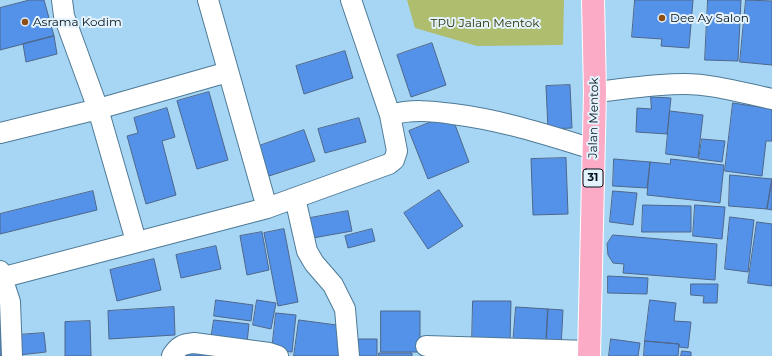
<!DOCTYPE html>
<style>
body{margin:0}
canvas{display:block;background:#a7d6f5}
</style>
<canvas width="772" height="356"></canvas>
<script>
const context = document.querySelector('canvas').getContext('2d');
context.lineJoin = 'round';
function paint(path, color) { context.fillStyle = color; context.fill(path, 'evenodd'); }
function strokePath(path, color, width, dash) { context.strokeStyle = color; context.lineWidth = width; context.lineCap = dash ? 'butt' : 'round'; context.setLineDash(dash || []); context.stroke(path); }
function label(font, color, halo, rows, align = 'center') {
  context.font = font + ' Montserrat,sans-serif'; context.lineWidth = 4; context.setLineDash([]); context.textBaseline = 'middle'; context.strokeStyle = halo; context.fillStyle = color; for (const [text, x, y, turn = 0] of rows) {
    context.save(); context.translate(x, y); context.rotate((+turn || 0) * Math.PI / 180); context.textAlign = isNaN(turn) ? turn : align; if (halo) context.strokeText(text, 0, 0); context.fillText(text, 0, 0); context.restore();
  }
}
paint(new Path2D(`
 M407,0h157l-1,45 -86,1 -62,-18z`), '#afbd6f');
const building = new Path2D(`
 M30,0h14l10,36 -54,14v-42z
 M635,0h58l-4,48 -28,-2 1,-7 -30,-2z
 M708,0h33l-3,61 -33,-1z
 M746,0l26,1v64l-32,-3z
 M54,36l3,18 -31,8 -3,-18z
 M432,43l14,42 -35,12 -14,-42z
 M345,51l8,27 -49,16 -8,-28z
 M570,85l2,43 -24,1 -2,-43z
 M209,92l19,68 -31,9 -20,-68z
 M651,97l20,1 -4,36 -31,-2 1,-24 14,1z
 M733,103l39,6v32h-6l-4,35 -37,-5z
 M167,108l8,29 -13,4 14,54 -30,9 -19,-68 11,-3 -4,-15z
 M670,111l33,4 -5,43 -32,-4z
 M451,114l18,48 -41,17 -19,-48z
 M359,118l7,24 -41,11 -7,-24z
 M304,130l11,31 -46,15 -10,-30z
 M702,139l23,2 -3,21 -23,-3z
 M566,158l2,56 -35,1 -2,-56z
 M614,159l36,3 -3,26 -34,-2z
 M671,159l53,6 -4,38 -73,-8 3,-33 20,2z
 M730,175l42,4 -5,30 -38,-3z
 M772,179v31l-5,-1z
 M439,190l24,36 -35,23 -24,-36z
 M93,191l4,19 -97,24v-20z
 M613,191l24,2 -4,32 -23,-3z
 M643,205l48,1v26h-49z
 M695,205l30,2 -3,32 -29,-3z
 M348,211l4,20 -39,7 -3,-20z
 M730,217l24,3 -6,52 -23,-3z
 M757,222l15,2v62l-24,-3z
 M284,229l14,73 -20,4 -14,-73z
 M372,229l3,12 -27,7 -3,-12z
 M262,232l7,38 -22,5 -7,-39z
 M613,235l104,9 -2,36 -92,-7 1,-9 -11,-1 -5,-8 -1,-11z
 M216,246l5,23 -40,9 -5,-23z
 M154,259l7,31 -44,11 -7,-31z
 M608,276l40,2 -1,16 -39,-1z
 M691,284h27l-1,19h-14l1,-7 -13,-1z
 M216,300l37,5 -2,16 -37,-5z
 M257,300l19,3 -5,26 -18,-4z
 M650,300l26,3 -2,18 17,1 -3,26 -9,-1v-3l-34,-3z
 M473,301h38l-1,42h-38z
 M174,307l1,28 -66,4 -1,-28z
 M516,307l32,2 -2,38 -33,-2z
 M548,309l15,1 -2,37h-15z
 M381,311h39v41h-39z
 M276,313l20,2 -4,37 -20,-2z
 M7,320l3,36h-10v-35z
 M214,320l35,4 -2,19 -36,-4z
 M299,320l45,6 -4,30h-46z
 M90,321l1,35h-26v-34z
 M44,333l2,19 -27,3 -2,-20z
 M358,339h19v17h-19z
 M611,339l29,4 -2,13h-29z
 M645,341l34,3 -1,12h-34z
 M183,350l28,1v5h-29z
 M682,351l9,1v4h-10z
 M379,353h33v3h-33z`);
paint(building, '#5492ea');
strokePath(building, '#4e678b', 1);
const minor = new Path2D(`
 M62,0l2,16 34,93 38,132
 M208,0l59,208
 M595,92c29,-3 59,-8 89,-8 29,0 59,9 88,15
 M390,115c22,-6 41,-4 63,-1 49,6 94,21 140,35
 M0,133l98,-24 130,-37
 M295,198l12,53 7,12 19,22 12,24 4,47
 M0,271l10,31 2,54
 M0,278l267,-70 122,-44 5,-4 3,-9 -7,-36 -39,-115
 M426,346l163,5
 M172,356c6,-10 11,-12 22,-13l75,10 9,3`);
const highway = new Path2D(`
 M589,356l6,-264 -2,-92`);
strokePath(minor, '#4e7a96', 22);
strokePath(highway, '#fff', 24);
strokePath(minor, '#fff', 20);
strokePath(highway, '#fbabc6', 22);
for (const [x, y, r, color] of [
 [662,18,4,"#8e4f15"],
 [25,22,4,"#8e4f15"]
]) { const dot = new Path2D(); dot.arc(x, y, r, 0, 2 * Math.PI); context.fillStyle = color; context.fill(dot); strokePath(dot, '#e4f2fc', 1.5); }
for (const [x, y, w] of [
 [593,178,20]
]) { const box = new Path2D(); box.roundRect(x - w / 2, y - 9, w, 18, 3); context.fillStyle = '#e4f2fc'; context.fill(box); strokePath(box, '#03131e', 1); }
label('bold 11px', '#03131e', null, [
 ["31",593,178]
]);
label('12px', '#03131e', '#e4f2fc', [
 ["Dee Ay Salon",670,18],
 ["Asrama Kodim",33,22]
], 'left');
label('12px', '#2c3200', '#e4f2fc', [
 ["TPU Jalan Mentok",485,23]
]);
label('12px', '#03131e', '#e4f2fc', [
 ["Jalan Mentok",594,118,-89]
]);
</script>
